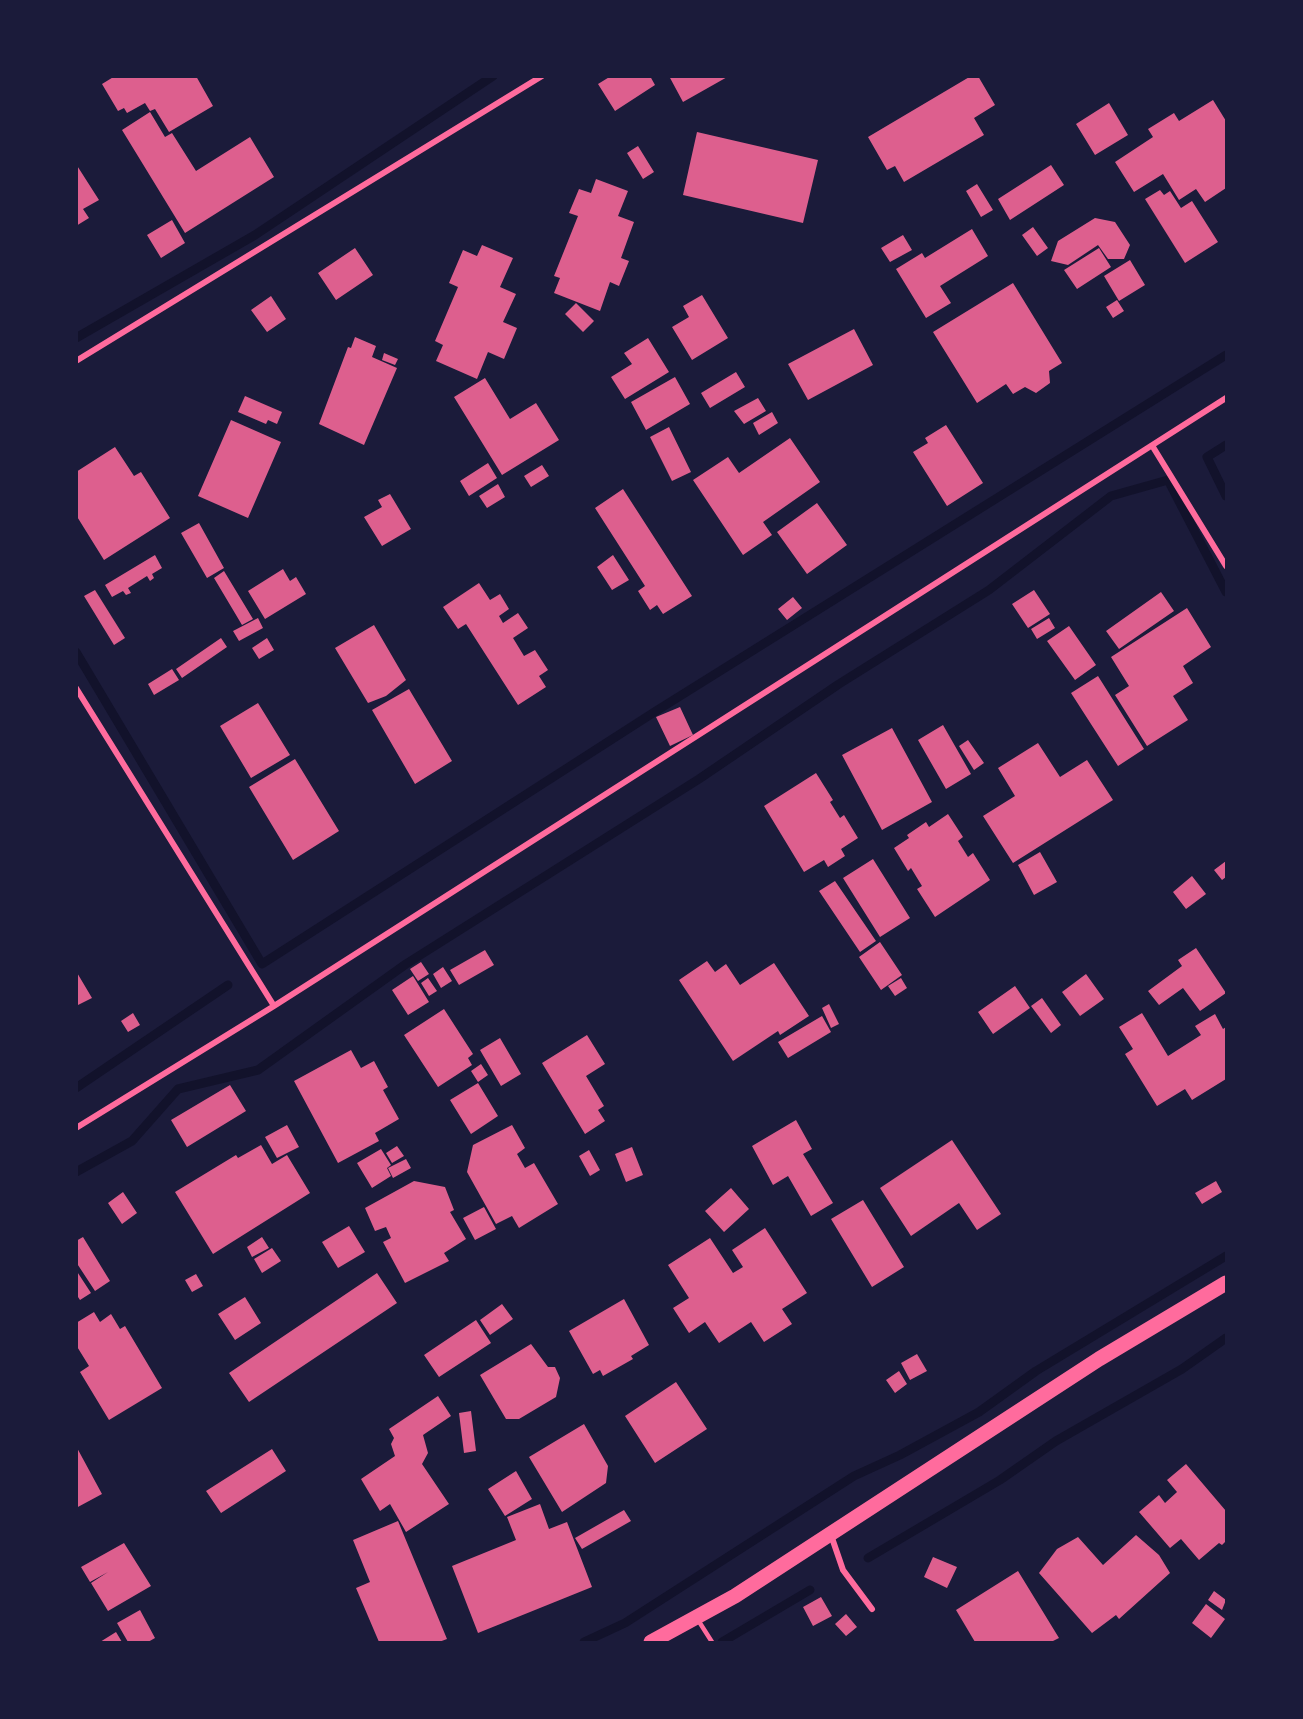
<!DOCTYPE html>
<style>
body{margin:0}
#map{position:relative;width:1303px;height:1719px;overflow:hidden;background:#1b1b3a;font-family:"Source Sans 3",sans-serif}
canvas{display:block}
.frame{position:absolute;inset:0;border:78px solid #1b1b3a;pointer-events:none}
</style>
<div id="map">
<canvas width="1303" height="1719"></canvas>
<div class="frame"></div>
</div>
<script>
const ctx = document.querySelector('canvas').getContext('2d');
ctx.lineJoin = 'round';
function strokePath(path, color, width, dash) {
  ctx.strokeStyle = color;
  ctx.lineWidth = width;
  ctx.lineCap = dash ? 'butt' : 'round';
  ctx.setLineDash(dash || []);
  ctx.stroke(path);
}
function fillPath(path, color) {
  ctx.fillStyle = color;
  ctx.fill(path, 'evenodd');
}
strokePath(new Path2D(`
 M76 338 255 235 493 76
 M1226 445 1207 457 1226 496
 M76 652 262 964 656 711 1226 355
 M76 1088 228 985
 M76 1172 132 1141 178 1089 258 1070 406 964 699 779 839 684 989 590 1111 496 1168 480 1226 592
 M868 1558 1000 1480 1056 1441 1182 1369 1226 1338
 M584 1642 625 1623 854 1476 900 1455 979 1412 1036 1371 1226 1256
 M722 1642 810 1590`), '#12122b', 9);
fillPath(new Path2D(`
 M115 76H196L213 106 169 132 155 109 150 111 145 103 127 113 124 108 118 111 102 84Z
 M611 76H650L655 85 615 111 598 84Z
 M669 76H729L683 102Z
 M971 76H978L995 105 974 118 984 135 904 182 895 166 887 170 868 137Z
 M1213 100 1226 121V188L1205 202 1196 189 1179 200 1163 174 1134 192 1115 162 1153 137 1148 129 1174 113 1179 121Z
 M1109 103 1128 135 1095 155 1076 124Z
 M150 112 165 137 172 133 196 171 250 137 274 177 185 233 122 130Z
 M697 132 818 160 803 223 683 195Z
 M638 146 654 172 643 179 627 153Z
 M76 164 99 200 83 209 89 218 76 226Z
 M1051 165 1064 185 1010 220 998 199Z
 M596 179 628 191 618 216 634 222 621 258 629 261 619 286 610 282 600 311 554 293 560 278 554 276 578 216 569 213 579 189 591 193Z
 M977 184 993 210 981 217 966 191Z
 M1160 190 1164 195 1170 191 1181 208 1192 201 1218 242 1185 263 1145 199Z
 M1095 218 1115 222 1130 245 1124 259H1108L1098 245 1068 265 1051 261 1058 241Z
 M172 220 185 243 161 258 147 235Z
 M1033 227 1048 248 1037 256 1022 235Z
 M972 229 988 256 940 286 951 303 926 318 896 269 922 253 925 258Z
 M903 235 912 250 890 262 881 248Z
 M482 245 513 258 500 287 516 294 503 322 517 328 504 359 488 352 477 379 436 361 443 345 435 341 458 287 449 283 463 250 477 256Z
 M355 248 373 275 336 300 318 273Z
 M1099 248 1111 267 1077 289 1064 270Z
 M1130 260 1145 285 1119 301 1104 276Z
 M1013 283 1062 363 1049 371 1050 383 1036 393 1025 387 1013 394 1006 384 977 403 933 332Z
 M702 295 728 338 692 360 672 327 689 317 683 306Z
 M271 296 286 319 267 332 251 310Z
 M1117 300 1124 311 1113 318 1106 307Z
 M576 303 594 321 583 332 565 314Z
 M854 329 873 365 808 400 788 364Z
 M355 337 376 346 372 357 397 368 364 445 319 424 348 347 351 348Z
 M648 338 669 372 625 399 611 377 632 364 624 353Z
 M384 353 398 359 395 365 382 360Z
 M736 372 745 387 710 408 701 393Z
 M675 377 690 404 646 430 631 402Z
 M485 378 510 419 536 403 559 440 502 475 454 397Z
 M245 396 282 412 277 424 268 420 266 424 238 412Z
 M758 398 766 411 744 424 734 411Z
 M772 412 778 423 759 435 753 423Z
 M231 420 281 442 248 518 198 496Z
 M946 425 983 483 947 506 913 452 928 443 925 438Z
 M669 427 691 472 672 481 650 437Z
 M790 438 820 482 763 522 772 535 743 555 693 480 728 457 739 473Z
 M115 447 134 476 141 472 170 518 104 560 76 515V472Z
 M488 463 497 478 469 496 460 481Z
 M542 465 549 476 531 487 524 476Z
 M498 484 505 497 487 508 479 496Z
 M623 489 692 596 663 614 657 605 650 610 638 591 645 586 595 508Z
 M390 494 411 529 382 546 364 517 382 507 378 500Z
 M817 503 847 545 807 574 777 532Z
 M199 523 224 568 207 578 181 533Z
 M155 555 162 568 152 574 154 578 150 581 147 576 128 588 131 593 126 595 123 591 112 597 105 585Z
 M613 555 629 580 612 590 597 567Z
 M283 569 290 581 296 577 306 594 265 619 248 591Z
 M224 571 253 619 242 625 214 578Z
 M479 583 490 600 500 594 509 609 499 616 503 623 518 613 528 628 513 638 524 656 535 650 548 670 539 676 546 687 518 705 466 624 458 629 443 607Z
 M95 590 125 638 114 645 84 596Z
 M1034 590 1050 614 1028 628 1012 604Z
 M1161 592 1174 611 1119 649 1106 631Z
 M793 597 802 608 787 620 778 609Z
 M1187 608 1211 647 1183 666 1193 683 1173 696 1188 720 1147 746 1115 695 1129 686 1111 657Z
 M258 618 263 628 239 641 233 631Z
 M1049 618 1055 628 1037 639 1031 629Z
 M374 625 406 680 386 696 368 703 335 648Z
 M1069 626 1096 665 1075 680 1047 641Z
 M221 638 227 647 182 678 176 669Z
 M267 638 274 650 259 659 252 648Z
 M172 669 179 680 154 695 148 684Z
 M1098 676 1144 749 1118 766 1071 693Z
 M409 689 452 761 415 784 372 710Z
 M258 703 290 755 251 778 220 726Z
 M680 707 693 735 670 746 656 717Z
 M943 725 971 774 946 789 918 740Z
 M892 728 932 802 882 830 842 755Z
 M968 740 984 763 974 770 959 746Z
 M1038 743 1060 777 1087 760 1113 800 1013 863 983 816 1015 796 998 768Z
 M295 759 339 831 293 860 249 787Z
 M816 773 833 800 830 802 840 818 844 815 858 838 841 849 845 856 828 867 824 860 804 872 764 806Z
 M948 814 963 837 958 841 968 857 973 853 990 880 935 917 917 889 922 886 911 868 908 871 894 848 909 838 907 835 926 822 929 827Z
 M1040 852 1057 882 1034 895 1018 865Z
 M873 859 910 918 880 937 843 878Z
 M1226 861V877L1222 880 1214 870Z
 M1192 876 1206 894 1186 909 1173 892Z
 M835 881 876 941 860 952 819 891Z
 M880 942 902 975 881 990 859 957Z
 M1196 948 1226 993 1200 1011 1183 988 1159 1005 1148 991 1182 966 1178 960Z
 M485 950 494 965 459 985 450 970Z
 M707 961 715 972 726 964 740 985 774 963 809 1016 780 1035 778 1031 733 1061 679 980Z
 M421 962 429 974 418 981 410 969Z
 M443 967 452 981 441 988 433 974Z
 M76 971 92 998 76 1006Z
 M1086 974 1104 999 1080 1016 1062 992Z
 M413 976 429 1002 408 1015 392 990Z
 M428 978 437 991 429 996 421 983Z
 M901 978 907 988 895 996 888 986Z
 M1015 986 1030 1008 993 1034 978 1012Z
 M1042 998 1061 1025 1051 1033 1031 1006Z
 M829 1004 839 1024 831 1028 822 1008Z
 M444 1009 473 1054 468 1058 472 1065 438 1087 404 1035Z
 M133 1013 140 1025 128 1032 121 1021Z
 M1142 1013 1168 1056 1201 1035 1195 1026 1215 1014 1223 1029 1226 1027V1079L1192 1100 1185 1089 1157 1106 1125 1054 1133 1049 1119 1027Z
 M822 1016 831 1032 788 1058 778 1042Z
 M587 1035 605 1064 586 1076 604 1106 598 1110 605 1121 585 1134 542 1063Z
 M500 1038 521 1074 501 1086 480 1050Z
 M351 1050 361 1068 374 1061 388 1087 383 1090 399 1119 375 1133 379 1141 338 1163 294 1081Z
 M481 1064 488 1075 478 1082 471 1071Z
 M478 1083 498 1116 471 1134 450 1100Z
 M230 1085 246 1111 187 1147 171 1120Z
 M796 1120 812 1149 803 1154 833 1203 811 1216 788 1176 773 1185 752 1146Z
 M287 1125 299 1147 277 1158 265 1137Z
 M512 1125 525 1148 517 1154 525 1168 534 1163 558 1204 519 1228 512 1216 496 1224 467 1172 473 1145Z
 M952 1140 1001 1214 977 1230 959 1203 911 1236 880 1188Z
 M261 1145 272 1164 287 1155 310 1193 213 1254 175 1192 236 1155 238 1158Z
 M397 1146 404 1156 392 1163 386 1153Z
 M632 1147 643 1175 626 1182 615 1154Z
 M381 1149 391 1165 387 1168 391 1176 372 1188 357 1163Z
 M589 1150 600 1170 590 1176 579 1156Z
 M406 1159 411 1168 393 1178 388 1168Z
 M414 1181 445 1187 454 1210 450 1212 466 1239 444 1253 449 1261 405 1283 383 1242 391 1238 386 1227 375 1231 365 1208Z
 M1216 1181 1222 1192 1202 1204 1195 1193Z
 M731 1188 749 1209 724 1232 705 1211Z
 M123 1192 137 1213 122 1224 108 1203Z
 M863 1200 904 1267 872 1287 831 1219Z
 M484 1207 496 1229 475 1240 463 1218Z
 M349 1226 365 1252 338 1268 322 1242Z
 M765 1228 807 1293 782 1309 792 1324 764 1342 751 1322 719 1343 705 1322 689 1333 673 1308 689 1298 668 1265 710 1238 733 1273 743 1267 732 1250Z
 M83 1237 110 1281 95 1291 76 1262V1241Z
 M262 1237 269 1248 252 1257 247 1247Z
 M272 1248 281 1261 262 1273 254 1259Z
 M76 1270 91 1293 80 1300 76 1294Z
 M377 1273 397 1303 249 1402 229 1373Z
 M196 1274 203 1286 192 1292 185 1280Z
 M245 1297 261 1323 235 1340 218 1314Z
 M624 1299 649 1345 631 1356 633 1359 603 1376 600 1370 593 1374 569 1331Z
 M502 1304 513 1319 490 1335 480 1320Z
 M94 1312 100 1322 111 1314 120 1329 125 1326 162 1388 109 1420 80 1372 89 1366 76 1345V1323Z
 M476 1320 491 1343 439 1377 424 1355Z
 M531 1344 548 1367H555L560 1378 556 1397 519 1419H506L480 1375Z
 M917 1354 927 1371 910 1380 901 1363Z
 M899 1371 907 1384 895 1393 886 1380Z
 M676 1382 707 1429 655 1463 625 1416Z
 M438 1396 451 1416 423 1435 428 1453 422 1464 449 1504 406 1532 390 1504 380 1511 361 1479 395 1456 391 1444 394 1438 389 1429Z
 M471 1411 476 1451 464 1453 459 1413Z
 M584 1424 608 1466 606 1483 562 1512 529 1457Z
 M76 1446 102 1494 76 1508Z
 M272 1449 286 1471 221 1513 206 1491Z
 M1186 1464 1226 1511V1541L1222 1545 1219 1543 1199 1560 1181 1539 1170 1548 1139 1512 1159 1495 1165 1503 1177 1492 1167 1480Z
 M516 1471 532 1499 505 1516 488 1489Z
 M540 1504 549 1529 567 1522 592 1587 478 1633 452 1566 516 1540 507 1517Z
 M624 1510 631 1521 582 1549 575 1538Z
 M398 1521 447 1639 439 1642H379L356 1588 370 1582 353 1540Z
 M1136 1535 1159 1555 1170 1573 1119 1619 1116 1615 1092 1633 1039 1573 1057 1549 1078 1537 1103 1565Z
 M124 1543 151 1586 108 1611 91 1583 108 1572 90 1582 81 1567Z
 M933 1557 957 1567 947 1588 924 1577Z
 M1018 1571 1059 1638 1051 1642H975L956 1610Z
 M1214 1591 1226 1600 1222 1610 1208 1600Z
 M821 1597 832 1616 813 1626 803 1607Z
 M1206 1604 1225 1619 1211 1638 1192 1623Z
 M140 1610 155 1638 148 1642H128L117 1623Z
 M846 1614 857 1627 846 1636 835 1624Z
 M116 1632 122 1642H100Z`), '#dd5f8e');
strokePath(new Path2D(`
 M698 1620 712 1642`), '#ff6b9d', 4.5);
strokePath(new Path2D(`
 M76 361 542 76
 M1153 447 1226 566
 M76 688 274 1006
 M76 1128 274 1006 1226 398
 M831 1535 843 1570 872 1609`), '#ff6b9d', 6);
strokePath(new Path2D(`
 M651 1642 735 1596 1099 1359 1226 1283`), '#ff6b9d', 15);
</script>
